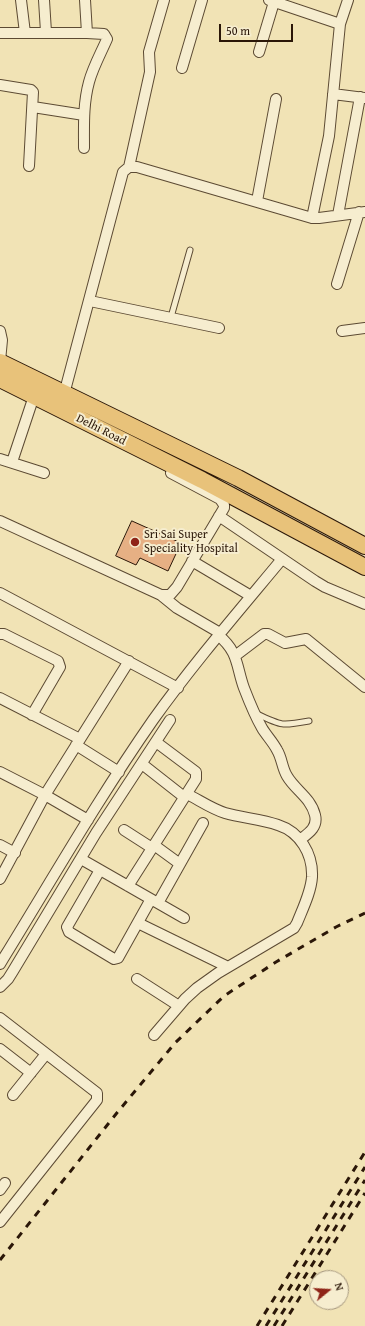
<!DOCTYPE html>
<style>
body{margin:0}
#map{position:relative;width:365px;height:1326px;overflow:hidden;background:#f1e3b5;font-family:"Gentium Book Plus",serif}
canvas{display:block}
.north{position:absolute;left:309px;top:1270px;width:40px;height:40px;box-sizing:border-box;background:#f6edcf;border:1px solid #a5977f;border-radius:50%;rotate:72deg;font-size:11px;font-weight:700;line-height:16px;text-align:center;color:#2b1708}
.north::after{content:'';display:block;margin:auto;width:14px;height:18px;background:#8f2418;clip-path:polygon(50% 0,100% 100%,50% 72%,0 100%)}
.scale{position:absolute;left:219px;top:24px;width:74px;height:18px;box-sizing:border-box;border:2px solid #2b1708;border-top:0;padding-left:5px;font-size:12px;line-height:14px;white-space:nowrap;color:#2b1708;-webkit-text-stroke:3px #f6edcf;paint-order:stroke}
</style>
<div id="map">
<canvas width="365" height="1326"></canvas>
<div class="north">N</div>
<div class="scale">50 m</div>
</div>
<script>
const ctx = document.querySelector('canvas').getContext('2d');
ctx.lineJoin = 'round';
function fillPath(path, color) {
  ctx.fillStyle = color;
  ctx.fill(path, 'evenodd');
}
function strokePath(path, color, width, dash) {
  ctx.strokeStyle = color;
  ctx.lineWidth = width;
  ctx.lineCap = dash ? 'butt' : 'round';
  ctx.setLineDash(dash || []);
  ctx.stroke(path);
}
function drawText(font, color, halo, rows, align = 'center') {
  ctx.font = font + ' "Gentium Book Plus",serif';
  ctx.lineWidth = 4;
  ctx.setLineDash([]);
  ctx.textBaseline = 'middle';
  ctx.strokeStyle = halo;
  ctx.fillStyle = color;
  for (const [text, x, y, turn = 0] of rows) {
    ctx.save();
    ctx.translate(x, y);
    ctx.rotate((+turn || 0) * Math.PI / 180);
    ctx.textAlign = isNaN(turn) ? turn : align;
    if (halo) ctx.strokeText(text, 0, 0);
    ctx.fillText(text, 0, 0);
    ctx.restore();
  }
}
const building = new Path2D(`
 M132 521 181 543 168 571 140 558 136 565 116 556Z`);
fillPath(building, '#e6b084');
strokePath(building, '#2b1708', 1);
const lane = new Path2D(`
 M171 317 190 250
 M257 714C282 726 282 726 309 721`);
const street = new Path2D(`
 M21 0 25 33
 M44 0 46 32
 M85 0 87 33
 M269 0 340 24
 M0 33H87L104 34 107 39C101 53 93 67 89 82 83 104 84 126 84 148
 M259 52 274 2
 M182 68 202 0
 M0 85 31 90 33 92 29 166
 M333 94 365 98
 M33 107 84 115
 M129 167 150 72 149 52 164 0
 M257 201 276 99
 M338 215 360 97
 M312 218 329 136 340 24 348 0
 M337 284 359 212
 M90 301 219 328
 M0 331 2 340 0 361
 M342 331 365 328
 M63 398 123 172 129 167H137L312 218H319L365 212
 M0 459 44 473
 M12 462 36 390
 M219 516 315 581 325 587 365 604
 M0 521 161 595H170L177 587 224 508V505L220 499 171 473
 M192 561 251 596
 M0 593 178 688
 M161 595 177 608 220 633
 M0 634H4L58 661 60 667 32 715
 M218 635C239 652 236 666 244 688 249 701 255 716 262 728 266 735 273 742 277 750 282 758 282 768 287 776 295 790 311 798 315 815 318 827 309 833 301 839
 M235 656 264 634H268L285 643 306 639 365 687
 M0 698 80 739
 M76 745 119 772
 M142 764 184 797
 M0 772 45 795 88 820
 M124 830 152 848
 M0 845 15 853
 M154 845 180 864
 M81 859 184 918
 M100 870 67 927 69 932 114 959 118 958 151 899
 M0 879 45 795 129 661
 M128 886 196 779V772L156 742
 M158 903 203 823
 M138 923 228 967
 M0 964C50 883 98 799 153 720 193 664 238 612 282 559
 M137 979 179 1006
 M0 987 8 979 13 971 96 833 170 720
 M0 1018 97 1093V1100L0 1222
 M154 1035 185 999 197 988 218 973 294 928 297 923C303 908 311 892 312 877 313 854 300 832 278 825 261 819 242 818 225 813 212 809 199 800 187 794
 M0 1049 31 1073
 M13 1095 46 1054
 M0 1190 5 1183`);
const primary = new Path2D(`
 M0 362 238 478 365 546
 M0 379 202 480 365 567`);
strokePath(lane, '#5c4a33', 7);
strokePath(street, '#5c4a33', 12);
strokePath(primary, '#2b1708', 18);
strokePath(lane, '#f6edcf', 5);
strokePath(street, '#f6edcf', 10);
strokePath(primary, '#e8c27a', 16);
strokePath(new Path2D(`
 M0 1260 116 1114 175 1043 224 996 276 962 336 927 365 913
 M257 1326 365 1152
 M266 1326 365 1167
 M274 1326 365 1180
 M282 1326 365 1193`), '#2b1708', 3, [7, 7]);
for (const [x, y, r, color] of [
 [135,542,5,"#8f2418"]
]) {
  const dot = new Path2D();
  dot.arc(x, y, r, 0, 2 * Math.PI);
  ctx.fillStyle = color;
  ctx.fill(dot);
  strokePath(dot, '#f6edcf', 1.5);
}
drawText('12px', '#2b1708', '#f6edcf', [
 ["Delhi Road",101,430,27]
]);
drawText('12px', '#2b1708', '#f6edcf', [
 ["Sri Sai Super",144,535],
 ["Speciality Hospital",144,549]
], 'left');
</script>
